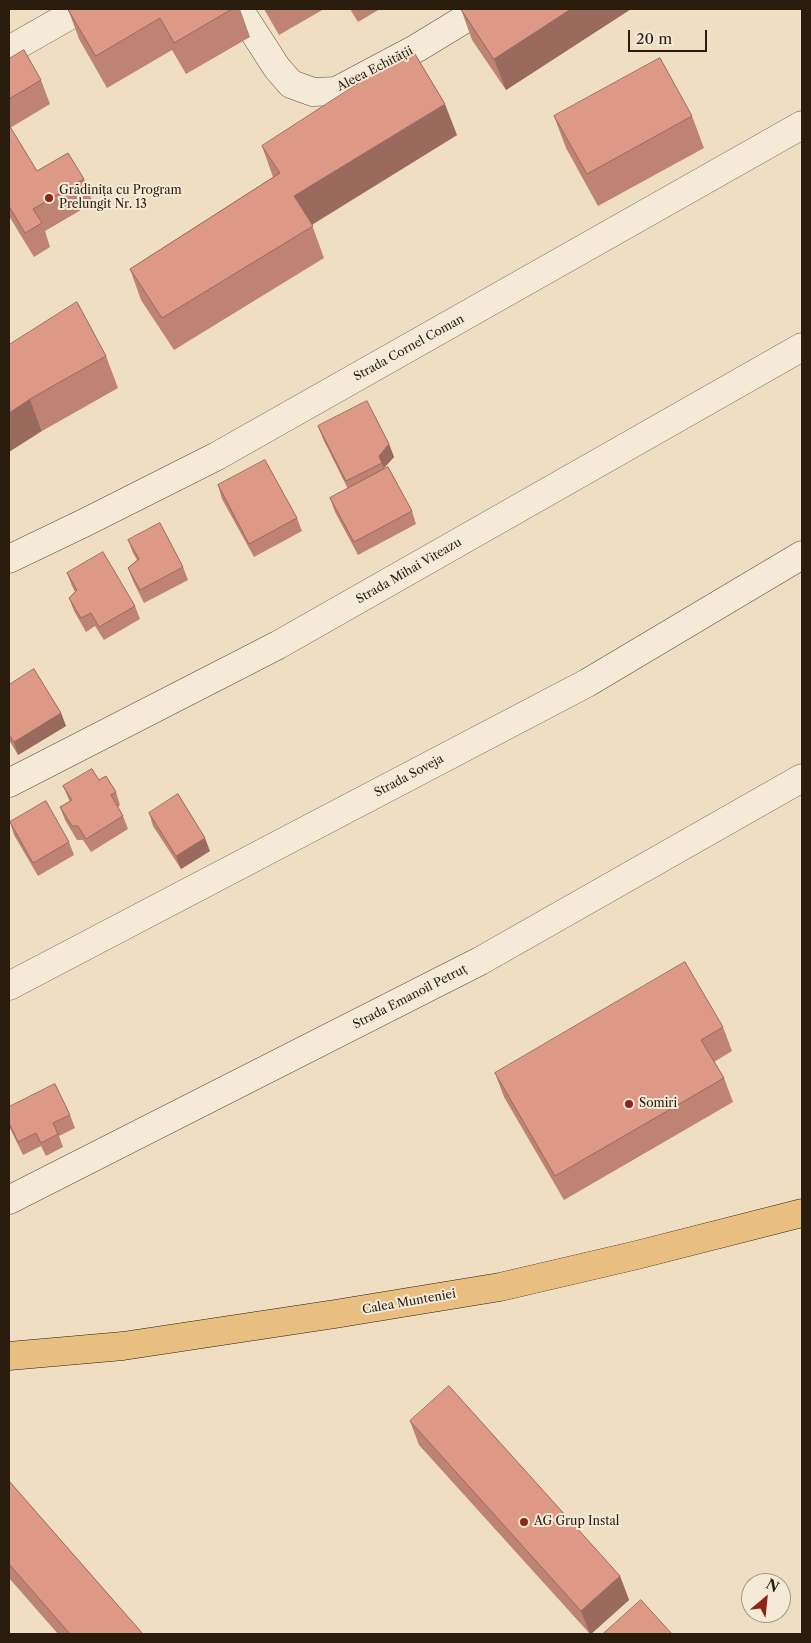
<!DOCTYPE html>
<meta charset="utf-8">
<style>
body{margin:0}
#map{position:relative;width:811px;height:1643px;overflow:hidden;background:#efdec1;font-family:"Libre Caslon Text",serif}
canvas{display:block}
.frame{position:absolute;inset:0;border:10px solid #2a1c0d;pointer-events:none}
.north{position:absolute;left:741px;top:1573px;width:50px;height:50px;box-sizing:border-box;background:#f5ead7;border:1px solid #a49886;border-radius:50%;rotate:28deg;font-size:14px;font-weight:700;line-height:20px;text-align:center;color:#2a1c0d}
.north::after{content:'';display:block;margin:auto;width:18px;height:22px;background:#8f2418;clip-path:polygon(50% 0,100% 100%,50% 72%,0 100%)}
.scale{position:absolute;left:628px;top:30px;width:79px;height:22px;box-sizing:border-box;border:2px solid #2a1c0d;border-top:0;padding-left:6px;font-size:15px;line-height:18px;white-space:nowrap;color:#2a1c0d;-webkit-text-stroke:4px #f5ead7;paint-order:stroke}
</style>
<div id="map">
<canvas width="811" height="1643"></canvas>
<div class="frame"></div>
<div class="north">N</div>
<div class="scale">20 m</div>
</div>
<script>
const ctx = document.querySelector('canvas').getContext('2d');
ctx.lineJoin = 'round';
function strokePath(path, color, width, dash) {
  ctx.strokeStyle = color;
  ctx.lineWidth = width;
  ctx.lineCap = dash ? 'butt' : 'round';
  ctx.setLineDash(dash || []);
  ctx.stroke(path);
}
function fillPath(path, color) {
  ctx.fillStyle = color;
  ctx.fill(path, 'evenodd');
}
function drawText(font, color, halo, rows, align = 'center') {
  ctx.font = font + ' "Libre Caslon Text",serif';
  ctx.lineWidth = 4;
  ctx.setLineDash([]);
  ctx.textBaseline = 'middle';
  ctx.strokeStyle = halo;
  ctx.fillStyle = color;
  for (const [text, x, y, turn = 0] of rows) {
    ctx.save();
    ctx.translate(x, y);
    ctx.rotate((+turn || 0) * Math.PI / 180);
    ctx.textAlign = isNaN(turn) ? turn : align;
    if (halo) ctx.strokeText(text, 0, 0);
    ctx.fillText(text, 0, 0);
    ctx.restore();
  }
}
const minor = new Path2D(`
 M239 9 277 68 291 84 313 92 336 91 417 48 481 9
 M9 50 81 9
 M9 559 86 522 217 456 802 125
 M9 783 278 645 802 347
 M9 986 587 683 802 555
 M9 1200 480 961 802 778`);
const major = new Path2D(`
 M9 1356 123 1346 335 1314 500 1287 637 1255 802 1213`);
strokePath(minor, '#5b4c3a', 29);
strokePath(major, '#2a1c0d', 29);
strokePath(minor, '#f5ead7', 28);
strokePath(major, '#e8bf80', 28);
fillPath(new Path2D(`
 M68 9H240L250 37 186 74 172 50 107 88 79 39Z
 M264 9H324L279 35Z
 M350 9H380L358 22Z
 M461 9H631L506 90 472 40Z
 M9 59 41 80 50 104 10 128 37 171 84 179 93 203 45 231 50 247 34 257 9 216Z
 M554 116H692L704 148 598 206 566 148Z
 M457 135 312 225 324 258 174 350 141 300 130 269 273 177 262 146Z
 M9 345 106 356 118 388 42 431Z
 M318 426 389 444 394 457 384 468 412 511 416 524 358 555 335 512 330 498 348 489 323 439Z
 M218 485 297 518 302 531 254 557 222 499Z
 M128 540 183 567 188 580 144 603 133 581 128 568 137 560 133 553Z
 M67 573 135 606 140 619 104 640 95 626 86 632 74 611 69 598 75 592 72 586Z
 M9 685 61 713 66 726 18 755 9 740Z
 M99 780 116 792 120 805 118 807 123 816 128 829 91 852 83 840H77L65 820 60 807 70 802 63 786Z
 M149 813 210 851 181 869 153 826Z
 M10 822 69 842 74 855 38 876 14 835Z
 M723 1027 732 1051 714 1062 724 1078 733 1102 564 1200 504 1097 495 1073Z
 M9 1107 70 1115 75 1128 59 1136 63 1147 46 1156 41 1146 23 1155 9 1126Z
 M410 1421 620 1576 629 1600 591 1634H590L419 1445Z
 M9 1481 143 1634H58L9 1578Z`), '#be8373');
fillPath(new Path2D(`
 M571 9H631L506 90 494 59Z
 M445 104 457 135 306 228 294 196Z
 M30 399 42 431 9 452V413Z
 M389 444 394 457 384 468 379 456Z
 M61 713 66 726 18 755 14 742Z
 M205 838 210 851 181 869 176 856Z
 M620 1576 629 1600 591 1634H590L581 1611Z`), '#9b6a5e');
const building = new Path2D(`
 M68 9H232L174 43 160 18 96 56Z
 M461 9H571L494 59Z
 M412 49 445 104 294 196 313 226 162 318 130 269 280 173 262 146Z
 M24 50 41 80 9 99V59Z
 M660 58 692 116 587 174 554 116Z
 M9 125 37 171 68 153 84 179 33 209 42 223 25 233 9 206Z
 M77 302 106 356 30 399 9 413V345Z
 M367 401 389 444 379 456 382 463 346 481 318 426Z
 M265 460 297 518 249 544 218 485Z
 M388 467 412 511 354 542 330 498Z
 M160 523 183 567 140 590 128 568 139 559 128 540Z
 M103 552 135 606 99 627 91 613 81 618 69 598 77 590 67 573Z
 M34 669 61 713 14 742 9 735V685Z
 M92 769 99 780 106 776 116 792 111 795 123 816 86 839 78 826H72L60 807 72 800 63 786Z
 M178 794 205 838 176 856 149 813Z
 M46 801 69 842 33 863 10 822Z
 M685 962 723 1027 701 1040 724 1078 555 1176 495 1073Z
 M55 1084 70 1115 53 1123 58 1134 41 1143 36 1133 18 1142 9 1123V1107Z
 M449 1386 620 1576 581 1611 410 1421Z
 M9 1481 143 1634H70L9 1564Z
 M641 1600 672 1634H603Z`);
fillPath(building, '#dd9886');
strokePath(building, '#9b6a5e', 1);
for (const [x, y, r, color] of [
 [49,198,5,"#8f2418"],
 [629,1104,5,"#8f2418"],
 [524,1522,5,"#8f2418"]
]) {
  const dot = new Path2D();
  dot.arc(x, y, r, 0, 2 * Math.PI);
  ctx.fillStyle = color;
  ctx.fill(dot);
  strokePath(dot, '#f5ead7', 2);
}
drawText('12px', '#2a1c0d', '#f5ead7', [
 ["Aleea Echității",375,69,-27],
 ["Strada Cornel Coman",409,348,-29],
 ["Strada Mihai Viteazu",409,571,-30],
 ["Strada Soveja",409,776,-28],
 ["Strada Emanoil Petruț",410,997,-27],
 ["Calea Munteniei",409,1302,-10]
]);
drawText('12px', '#2a1c0d', '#f5ead7', [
 ["Grădinița cu Program",59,191],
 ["Prelungit Nr. 13",59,205],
 ["Somiri",639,1104],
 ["AG Grup Instal",534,1522]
], 'left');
</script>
